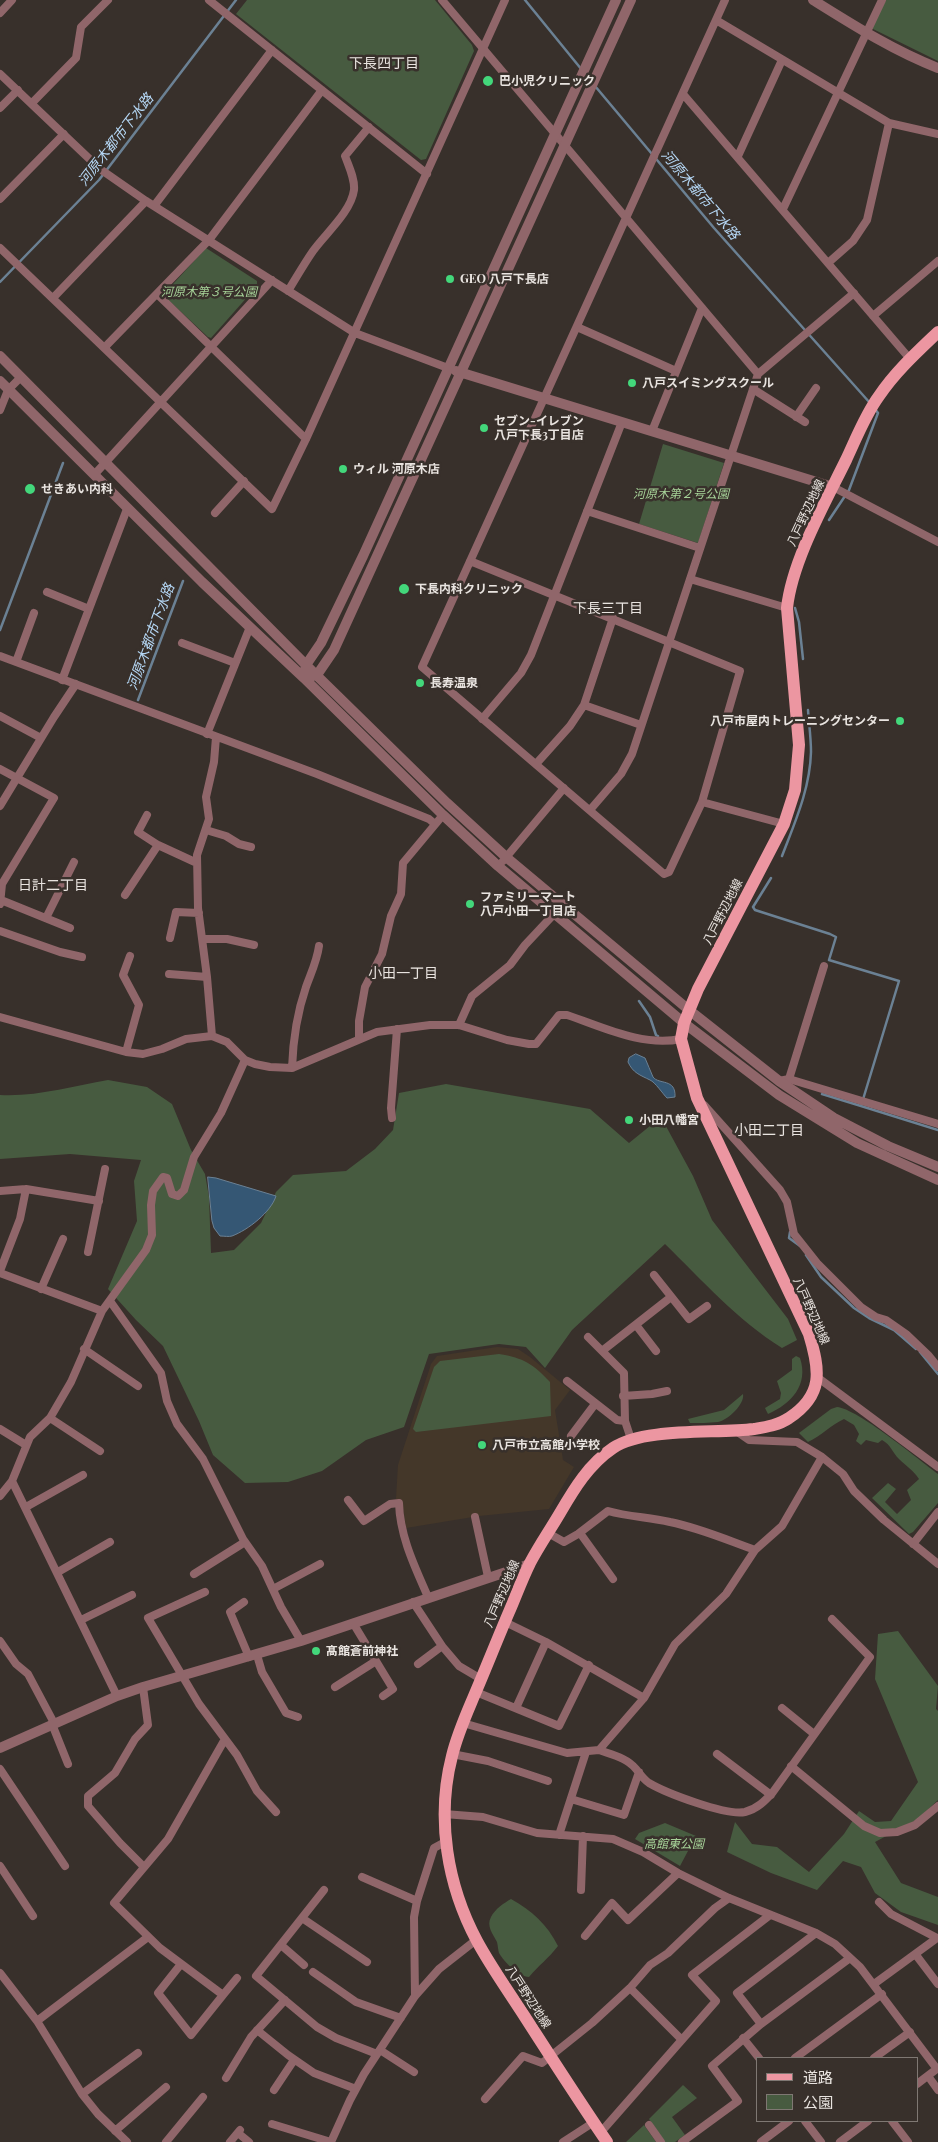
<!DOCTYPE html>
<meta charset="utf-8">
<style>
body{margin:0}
#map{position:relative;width:938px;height:2142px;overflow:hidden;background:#38302b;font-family:"Playfair Display","Noto Sans JP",serif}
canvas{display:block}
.legend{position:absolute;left:756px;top:2057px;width:162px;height:65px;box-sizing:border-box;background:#38302b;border:1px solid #7f7873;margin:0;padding:6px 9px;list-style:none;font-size:15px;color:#e9e4e0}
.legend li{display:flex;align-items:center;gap:10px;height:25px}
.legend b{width:25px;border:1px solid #7f7873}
</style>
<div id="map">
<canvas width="938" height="2142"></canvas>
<ul class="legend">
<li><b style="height:6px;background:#ec96a1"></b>道路</li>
<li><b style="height:14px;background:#475b40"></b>公園</li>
</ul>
</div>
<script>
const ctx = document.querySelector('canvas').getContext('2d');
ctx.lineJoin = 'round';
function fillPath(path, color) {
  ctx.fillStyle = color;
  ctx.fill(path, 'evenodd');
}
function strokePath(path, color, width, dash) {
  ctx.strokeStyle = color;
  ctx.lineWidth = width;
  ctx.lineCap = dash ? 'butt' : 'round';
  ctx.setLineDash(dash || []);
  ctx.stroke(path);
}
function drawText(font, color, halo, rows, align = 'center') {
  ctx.font = font + ' "Playfair Display","Noto Sans JP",serif';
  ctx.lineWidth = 5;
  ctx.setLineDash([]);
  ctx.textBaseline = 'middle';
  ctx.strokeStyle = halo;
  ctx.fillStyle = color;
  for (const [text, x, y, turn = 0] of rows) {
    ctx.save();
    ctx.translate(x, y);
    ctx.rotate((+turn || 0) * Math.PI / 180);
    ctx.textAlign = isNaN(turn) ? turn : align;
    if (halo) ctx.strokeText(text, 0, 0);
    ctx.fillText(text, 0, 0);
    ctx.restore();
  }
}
fillPath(new Path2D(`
 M497 1347 518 1349 530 1357 570 1390 555 1410 563 1460 574 1467 549 1509 479 1516 406 1528 402 1501 396 1499 398 1465 431 1364 437 1356Z`), '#443729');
fillPath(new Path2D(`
 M247 0H435L472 45 474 51 426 159 421 160 236 14Z
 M886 0H938V61L871 28Z
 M206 248 257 281V286L211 338 208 337 163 295Z
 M663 444 724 463 698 543 639 524Z
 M108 1080 147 1087 172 1104 191 1150 205 1174 209 1197 211 1253 234 1250 261 1223 276 1192 293 1175 346 1171 375 1149 393 1130 399 1093 446 1084 590 1109 629 1143 661 1117 693 1176 712 1220 788 1319 797 1340 782 1348C737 1320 702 1280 665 1244L572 1330 545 1368 526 1347 499 1344 429 1354 404 1427 366 1440 322 1471 288 1482 245 1483 213 1455 199 1421 163 1346 136 1320 108 1289 137 1221 134 1181 141 1160 70 1154 0 1159V1095C36 1097 73 1086 108 1080Z
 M499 1354C524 1358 533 1364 550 1382L551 1416 416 1432 413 1429 434 1367 440 1361Z
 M796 1356 800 1358C809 1385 791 1404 768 1414L765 1408 780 1399 781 1393 777 1381 792 1370V1359Z
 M743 1394C745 1404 728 1420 718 1422 709 1423 699 1423 690 1423L688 1419 724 1410Z
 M837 1407C858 1409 918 1459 938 1474V1503L913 1532 909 1534 872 1498 888 1483 896 1489 885 1502 897 1514 911 1500 907 1490 919 1479C913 1470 906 1466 899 1459 892 1452 891 1445 882 1440L878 1443 866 1440 861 1445 856 1441 859 1434 854 1425 844 1419C831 1425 821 1436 808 1442L799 1433 831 1409Z
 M898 1631 938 1686 936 1709 938 1711V1800L918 1819 875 1842 901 1883 938 1897V1925L901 1912 875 1893 861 1867 843 1861 817 1890 771 1873 727 1852 735 1822 752 1844 777 1847 809 1872 844 1834 859 1811 875 1822 891 1821 918 1782 875 1679 878 1634Z
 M665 1823 696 1836 680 1866 635 1839 639 1833Z
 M511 1899C532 1911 547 1924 558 1946 548 1959 539 1965 529 1977 519 1977 504 1962 499 1953 498 1950 498 1946 497 1942 493 1934 486 1926 491 1917 495 1909 504 1903 511 1899Z
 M683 2085 697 2098 672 2117 685 2135 675 2142H665L649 2119Z
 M644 2125 656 2142H626Z`), '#475b40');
const water = new Path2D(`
 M636 1054 645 1058C648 1064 650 1071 653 1077 659 1085 676 1078 675 1097L667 1098C663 1094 655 1082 650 1080 640 1075 633 1073 628 1062L629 1058Z
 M208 1177 216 1178 276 1196C271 1212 248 1230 232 1236 229 1237 224 1236 220 1236L214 1228 212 1221Z`);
fillPath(water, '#355774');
strokePath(water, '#6b8194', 1);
strokePath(new Path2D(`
 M525 0 582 70
 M595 86 714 228 870 403
 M0 282 99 180 236 0
 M829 520 849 490 878 413 875 409
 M795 608 799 622 803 659
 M0 630 63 463
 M138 700 183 581
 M782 856C795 822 810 789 811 752 811 738 809 724 808 710
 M771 878 753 907 755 910 830 934 836 937 829 960 899 981 861 1106 822 1094
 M639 1001 650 1017 656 1035 658 1036
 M861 1106 938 1130
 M790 1232 789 1238 800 1246
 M806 1255 821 1277 854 1308 869 1318 894 1330 916 1349
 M920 1352 938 1374`), '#6b8194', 2.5);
strokePath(new Path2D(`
 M209 0 427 174
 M442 0 758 374
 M0 13 12 0
 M716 20 889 123 938 134
 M0 74 100 169 146 201 355 333 448 368
 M683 94 910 359
 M32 103 76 58 81 27 108 0
 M0 108 18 90
 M738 156 782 60
 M0 199 64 134
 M154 206 272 50
 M783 209 882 0
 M0 248 272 509 306 439 505 0
 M828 263 853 241 867 220 889 123
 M288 291C296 278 304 264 313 251 325 234 351 212 354 190 355 179 349 167 345 156L369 127
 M157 294 306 439
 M53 298 146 201
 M873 316 938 261
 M577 327 676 371
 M104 348 209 240 322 90
 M753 389 805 422
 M0 410 8 390 21 377
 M796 417 816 388
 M652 431 702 308
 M94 475 272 280
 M833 487 938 542
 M587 511 700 548
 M215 513 244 481
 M470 561 740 671 702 802 669 872 664 874 422 667 725 0
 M690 579 787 608
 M47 592 89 609
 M182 643 235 663
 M0 656 317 774 429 819 435 824
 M16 662 34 613
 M62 680 127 509
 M584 705 641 725
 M0 716 41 738
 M482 719 521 673 531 655 622 422
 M207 734 250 627
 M536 764 570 726 584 705 613 618
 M0 769 54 798 2 884 0 904
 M702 802 784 824
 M0 806 54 717 76 684
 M590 810 621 774 632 754 758 374 854 293
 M147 815 138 832 158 845 197 863
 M206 830 226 836 239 844 251 847
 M503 861 564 788
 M125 895 158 845
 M1 900 70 928
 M46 918 74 862
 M0 931 60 952 82 957
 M170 938 176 912 199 913
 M202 939H227L254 945
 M169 974 207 977
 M0 1017 126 1052 143 1054 162 1049 186 1039 212 1036 227 1042 245 1060 255 1064 270 1067 292 1068 377 1032 430 1025H459L507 1040 529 1044H536L559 1015H567C603 1027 642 1047 681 1039
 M459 1025 472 996 510 965 525 945 555 913
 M212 1036 207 977 198 908 197 855 209 819 206 797 214 762 216 737
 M359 1038V1021L365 987 382 954 391 916 401 894 403 863 443 815
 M126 1052 139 1005 123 975 130 956
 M292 1068C293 1040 297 1013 306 987 311 973 317 961 319 946
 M789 1079 824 966
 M779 1081 789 1079 938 1124
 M704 1105 780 1190 787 1202 794 1234 817 1263 861 1307 876 1317 886 1320 906 1334 929 1356 938 1367
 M392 1118 391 1108 397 1029
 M0 1191 26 1189
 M88 1252 105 1169
 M0 1271 20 1219 26 1189 99 1201
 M0 1273 102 1311
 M654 1275 689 1319 707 1306
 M41 1289 63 1239
 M110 1301 161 1373 167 1401 177 1424 203 1459 243 1539 262 1566 281 1607 301 1641
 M636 1325 656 1351
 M588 1337 624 1373 625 1421 631 1439
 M84 1349 138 1386
 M602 1351 671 1297
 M817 1377 938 1467
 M567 1381 617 1420 625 1421
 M623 1396 652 1394 667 1391
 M50 1418 100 1451
 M0 1429 26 1445
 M736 1431 749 1440 797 1442 822 1457 843 1474 854 1491 884 1520 938 1564
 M571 1436 595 1404
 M12 1481 117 1696
 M0 1496 12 1481 30 1437 50 1418 71 1382 102 1311 146 1250 152 1235 151 1205 153 1191 163 1177 167 1178 172 1194 178 1196 184 1190 194 1157 221 1113 245 1060
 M348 1500 364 1521 390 1504 399 1503C400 1537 415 1567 428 1597
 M26 1507 83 1475
 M475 1517 488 1577
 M548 1533 564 1542 578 1534 608 1511C629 1517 649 1517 670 1522 700 1528 727 1540 755 1550
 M580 1533 613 1579
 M913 1544 938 1512
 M58 1572 110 1542
 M194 1574 245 1542
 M273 1589 320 1564
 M205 1592 148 1618 199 1704 237 1755 257 1791 276 1812
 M244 1602 230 1612 249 1657
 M413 1602 442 1646 459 1666 481 1679
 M81 1620 132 1595
 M505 1622 546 1642 644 1698
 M353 1623 393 1689 383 1696
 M0 1641 16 1664 28 1674 54 1723
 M257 1655 262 1672 286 1713 298 1717
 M418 1664 442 1646
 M143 1687 148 1725 135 1739 115 1773 88 1796V1806L120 1843 144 1867
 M335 1687 376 1661
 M476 1692 559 1726 589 1665
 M516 1708 546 1642
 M782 1708 814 1734
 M463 1723 567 1753 599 1750 644 1698 675 1644 726 1594 755 1550 782 1526 822 1457
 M52 1724 68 1764
 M599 1750C613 1755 627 1758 636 1769 641 1775 643 1779 649 1783 666 1793 726 1816 745 1812 757 1809 765 1801 773 1792L870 1657 832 1619
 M452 1754 488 1761 548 1781
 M717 1754 771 1795
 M791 1766 864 1826 880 1833 897 1832 915 1825 938 1806
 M0 1769 65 1866
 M571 1799 624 1815 639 1772
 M444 1814 483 1817 537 1833 613 1839 643 1852 678 1873 729 1898 816 1933 835 1944 860 1967 937 2069
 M559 1835 586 1752
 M0 1866 33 1916
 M362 1877 417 1901
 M324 1890 256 1976 317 2027 336 2038 377 2054
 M581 1890 583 1836
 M302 1918 367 1962
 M585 1936 612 1903 628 1920 678 1873
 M281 1945 304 1965
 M916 1955 938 1984
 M181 1964 158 1993 191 2035 223 1995 160 1948 114 1903 168 1839 225 1739
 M313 1972 356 2002 401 2018
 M0 1973 37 2021 82 2094 98 2114 127 2142
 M874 1984 937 1938 891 1914 879 1902
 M630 1988 682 2040
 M223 1995 237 1978
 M415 1996 414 1917 417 1901 434 1848 445 1842
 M37 2021 148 1937
 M761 2024 850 1958
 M257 2030 288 2055 314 2073 356 2089
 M743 2038 759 2058
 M380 2050 414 2072
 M795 2058 882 1994
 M874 2058 910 2032
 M928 2076 938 2090
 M226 2078 251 2037 285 2000
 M917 2084 938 2068
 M274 2090 294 2060
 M82 2094 138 2053
 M485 2099 523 2056 542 2063 592 2023 630 1988 650 1965 668 1953 715 1908 729 1898
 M805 2121 821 2142
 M892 2121 908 2142
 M272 2124 331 2142
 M649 2125 661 2142
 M115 2131 166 2087
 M601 2132 716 2001 692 1975 770 1915
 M238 2133 249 2142
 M166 2142 203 2097
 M230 2142 240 2130
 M331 2142 350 2100 364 2074 415 1996 439 1969 476 1940
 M563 2142 594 2122
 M682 2142 738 2101 712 2066 761 2024 737 1993 816 1933
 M761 2142 789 2121
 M840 2142 868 2121`), '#90666a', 8);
strokePath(new Path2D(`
 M616 0 363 556 321 643 306 665 304 678 317 675 334 650 631 0
 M813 0C853 25 894 51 938 68
 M0 356 306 665 447 803 506 857 689 1010 779 1081 834 1118 888 1146 938 1167
 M456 371 833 487
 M0 381 202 582 304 678 443 815 498 866 684 1023 779 1095 857 1143 938 1180
 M0 1748 117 1696 143 1687 301 1641 530 1564`), '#90666a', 10);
strokePath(new Path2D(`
 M607 2142C579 2101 552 2059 525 2017 509 1992 491 1967 477 1941 447 1885 436 1818 452 1756 457 1735 466 1715 474 1696 486 1668 497 1640 509 1612 516 1596 522 1579 530 1563 539 1546 550 1530 560 1513 574 1489 589 1464 613 1448 644 1427 715 1434 754 1429 766 1427 779 1425 789 1418 824 1395 820 1370 809 1334L697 1098 681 1039 684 1023 698 989 784 824 795 790 799 745 787 608C792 561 825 503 846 460 856 439 865 415 879 396 895 372 917 352 938 332`), '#ec96a1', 12);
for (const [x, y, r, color] of [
 [488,81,6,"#43d77b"],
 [450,279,5,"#43d77b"],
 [632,383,5,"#43d77b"],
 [484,428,5,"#43d77b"],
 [343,469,5,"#43d77b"],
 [30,489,6,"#43d77b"],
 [404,589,6,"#43d77b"],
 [420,683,5,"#43d77b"],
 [900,721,5,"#43d77b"],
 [470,904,5,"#43d77b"],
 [629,1120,5,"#43d77b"],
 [482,1445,5,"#43d77b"],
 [316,1651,5,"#43d77b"]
]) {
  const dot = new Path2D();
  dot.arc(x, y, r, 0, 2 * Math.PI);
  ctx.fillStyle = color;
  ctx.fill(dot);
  strokePath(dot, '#38302b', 2);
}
drawText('bold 12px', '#e9e4e0', '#38302b', [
 ["巴小児クリニック",499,81],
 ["GEO 八戸下長店",460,279],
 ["八戸スイミングスクール",642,383],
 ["セブン-イレブン",494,421],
 ["八戸下長3丁目店",494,435],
 ["ウィル 河原木店",353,469],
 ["せきあい内科",41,489],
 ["下長内科クリニック",415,589],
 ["長寿温泉",430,683],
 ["八戸市屋内トレーニングセンター",890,721,"right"],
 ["ファミリーマート",480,897],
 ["八戸小田一丁目店",480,911],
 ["小田八幡宮",639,1120],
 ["八戸市立高館小学校",492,1445],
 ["髙館蒼前神社",326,1651]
], 'left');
drawText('italic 12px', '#a6d298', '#38302b', [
 ["河原木第３号公園",209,292],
 ["河原木第２号公園",681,494],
 ["高館東公園",674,1844]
]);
drawText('12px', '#e9e4e0', '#38302b', [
 ["八戸野辺地線",806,513,-65],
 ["八戸野辺地線",723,912,-63],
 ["八戸野辺地線",811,1311,66],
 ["八戸野辺地線",502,1594,-67],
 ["八戸野辺地線",528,1997,57]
]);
drawText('14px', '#e9e4e0', '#38302b', [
 ["下長四丁目",384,64],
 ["下長三丁目",608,609],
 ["日計二丁目",53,886],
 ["小田一丁目",403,974],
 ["小田二丁目",769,1131]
]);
drawText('italic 14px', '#b5d7f5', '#38302b', [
 ["河原木都市下水路",116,140,-52],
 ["河原木都市下水路",700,195,50],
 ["河原木都市下水路",151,637,-70]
]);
</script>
